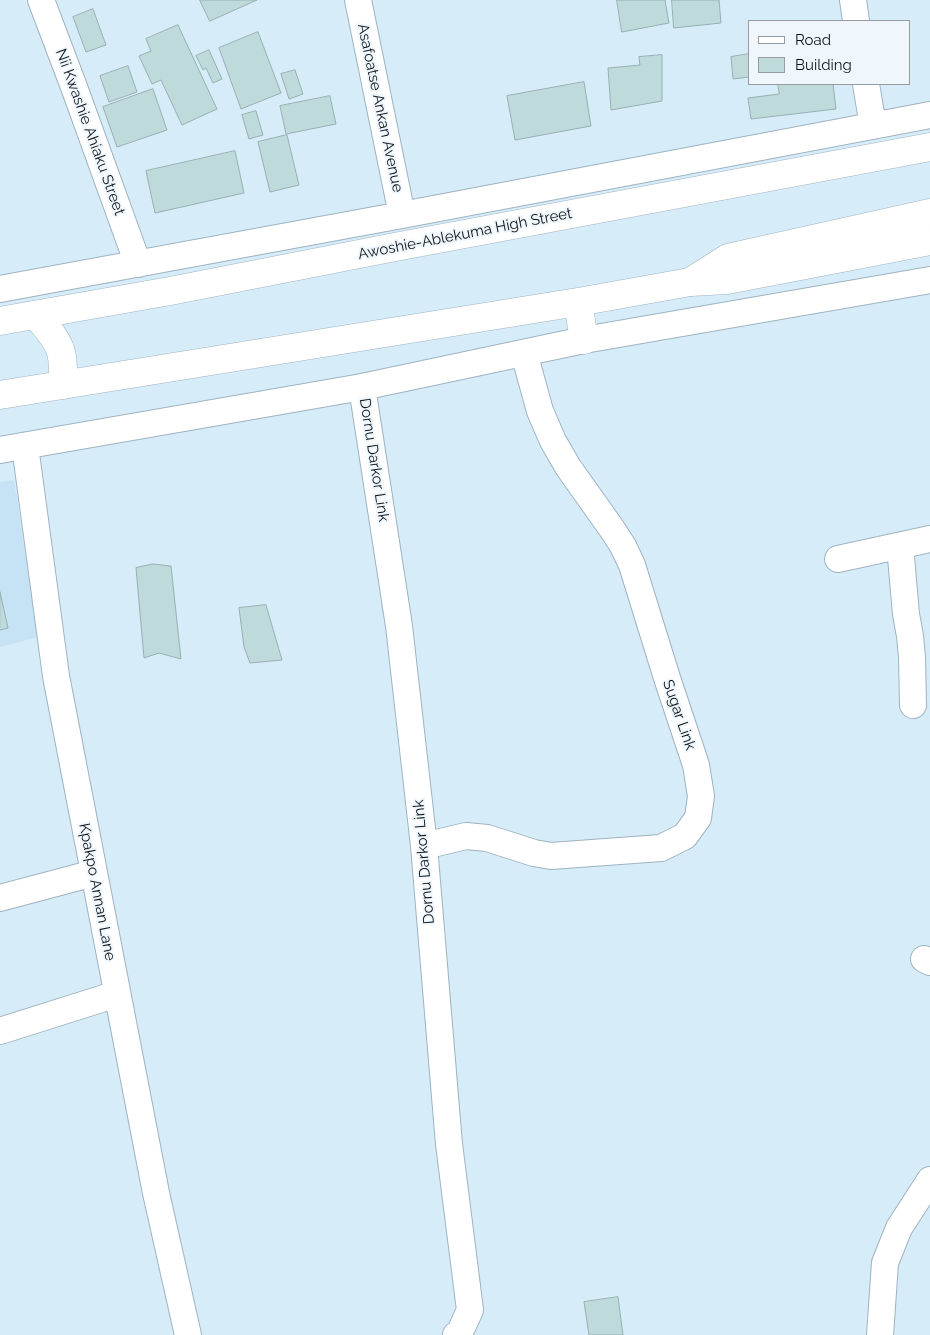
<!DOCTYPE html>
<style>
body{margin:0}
#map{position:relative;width:930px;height:1335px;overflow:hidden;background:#d7ecf9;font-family:Raleway,sans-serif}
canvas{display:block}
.legend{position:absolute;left:748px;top:20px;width:162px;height:65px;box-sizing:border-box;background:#eff7fd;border:1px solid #959da2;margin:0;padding:6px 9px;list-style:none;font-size:15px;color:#0e151a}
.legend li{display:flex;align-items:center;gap:10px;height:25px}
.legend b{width:25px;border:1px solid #959da2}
</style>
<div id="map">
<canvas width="930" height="1335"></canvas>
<ul class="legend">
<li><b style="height:6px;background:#fff"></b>Road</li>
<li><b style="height:14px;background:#bedadb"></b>Building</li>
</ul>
</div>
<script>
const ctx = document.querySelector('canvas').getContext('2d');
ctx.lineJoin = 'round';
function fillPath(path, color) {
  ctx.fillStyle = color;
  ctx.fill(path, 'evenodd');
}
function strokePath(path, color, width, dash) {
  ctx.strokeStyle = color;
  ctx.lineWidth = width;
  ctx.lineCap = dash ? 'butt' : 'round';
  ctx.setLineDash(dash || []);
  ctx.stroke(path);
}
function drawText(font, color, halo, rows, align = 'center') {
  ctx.font = font + ' Raleway,sans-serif';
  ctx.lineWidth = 4;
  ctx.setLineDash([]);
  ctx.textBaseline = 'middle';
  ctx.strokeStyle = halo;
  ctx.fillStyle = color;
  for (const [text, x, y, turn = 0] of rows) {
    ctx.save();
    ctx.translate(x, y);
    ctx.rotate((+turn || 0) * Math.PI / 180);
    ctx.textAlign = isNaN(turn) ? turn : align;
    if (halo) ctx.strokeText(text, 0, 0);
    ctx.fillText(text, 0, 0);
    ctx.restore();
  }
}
fillPath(new Path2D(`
 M14 480 38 637 0 647V482Z`), '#c5e3f4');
const building = new Path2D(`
 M200 0H257L210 21Z
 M617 0H665L669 23 622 32Z
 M672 0H719L721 23 674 28Z
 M93 9 106 45 86 52 73 17Z
 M178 25 217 109 182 125 161 80 152 84 139 56 151 51 146 39Z
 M258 32 281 93 241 109 219 48Z
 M209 50 222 79 213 83 206 68 203 70 196 56Z
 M749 54V77L733 79 731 57Z
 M662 55V101L611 110 608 68 640 65 639 57Z
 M128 66 137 92 109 102 100 76Z
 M295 70 303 94 289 99 281 74Z
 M584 82 591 126 515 140 507 96Z
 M778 84H833L836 109 751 119 748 98 779 94Z
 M153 89 167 130 117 147 103 107Z
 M330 96 336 124 286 134 280 106Z
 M256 111 263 135 249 139 242 115Z
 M287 135 299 185 270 192 258 142Z
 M235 151 244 193 155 213 146 171Z
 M153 564 171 566 181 659 159 653 144 658 136 568Z
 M0 592 8 628 0 630Z
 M266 605 282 660 250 663 244 647 239 608Z
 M618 1297 623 1335H589L584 1302Z`);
fillPath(building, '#bedadb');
strokePath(building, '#96b0b1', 1);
const minor = new Path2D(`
 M41 0 74 87 138 264
 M358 0 402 215
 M853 0 856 21
 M866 84 873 126
 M0 289 402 215 930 115
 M362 387 399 626 424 846 449 1144 470 1310 460 1332 456 1335
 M25 446 56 676 156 1193 188 1335
 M0 450 362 387 584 340 930 280
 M900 546 906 614 910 636 912 657 913 705
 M838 559 930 539
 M424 846 466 836 487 838 534 853 551 856 661 848 685 836 698 818 701 796 696 765 667 678 632 565 623 546 612 529 568 467 553 441 540 411 524 353
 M0 898 94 873
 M924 959 930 962
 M0 1031 117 994
 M880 1335 885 1263 899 1228 930 1180`);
const major = new Path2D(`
 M578 302 584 340
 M36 315C45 326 55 336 60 349 64 359 63 374 63 385
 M0 321 170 291 395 247 930 147
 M0 395 578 302 690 282 727 280 930 241`);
const highway = new Path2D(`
 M690 282 728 258 930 213`);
strokePath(minor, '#9eb3bf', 28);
strokePath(major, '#9eb3bf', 29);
strokePath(highway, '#9eb3bf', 29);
strokePath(minor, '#fff', 26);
strokePath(major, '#fff', 28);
strokePath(highway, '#fff', 28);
drawText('15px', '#0e151a', '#eff7fd', [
 ["Asafoatse Ankan Avenue",380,108,78],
 ["Nii Kwashie Ahiaku Street",90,132,70],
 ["Awoshie-Ablekuma High Street",465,234,-11],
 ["Dornu Darkor Link",374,460,81],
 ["Sugar Link",679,715,71],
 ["Dornu Darkor Link",424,862,-95],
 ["Kpakpo Annan Lane",97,892,79]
]);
</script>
